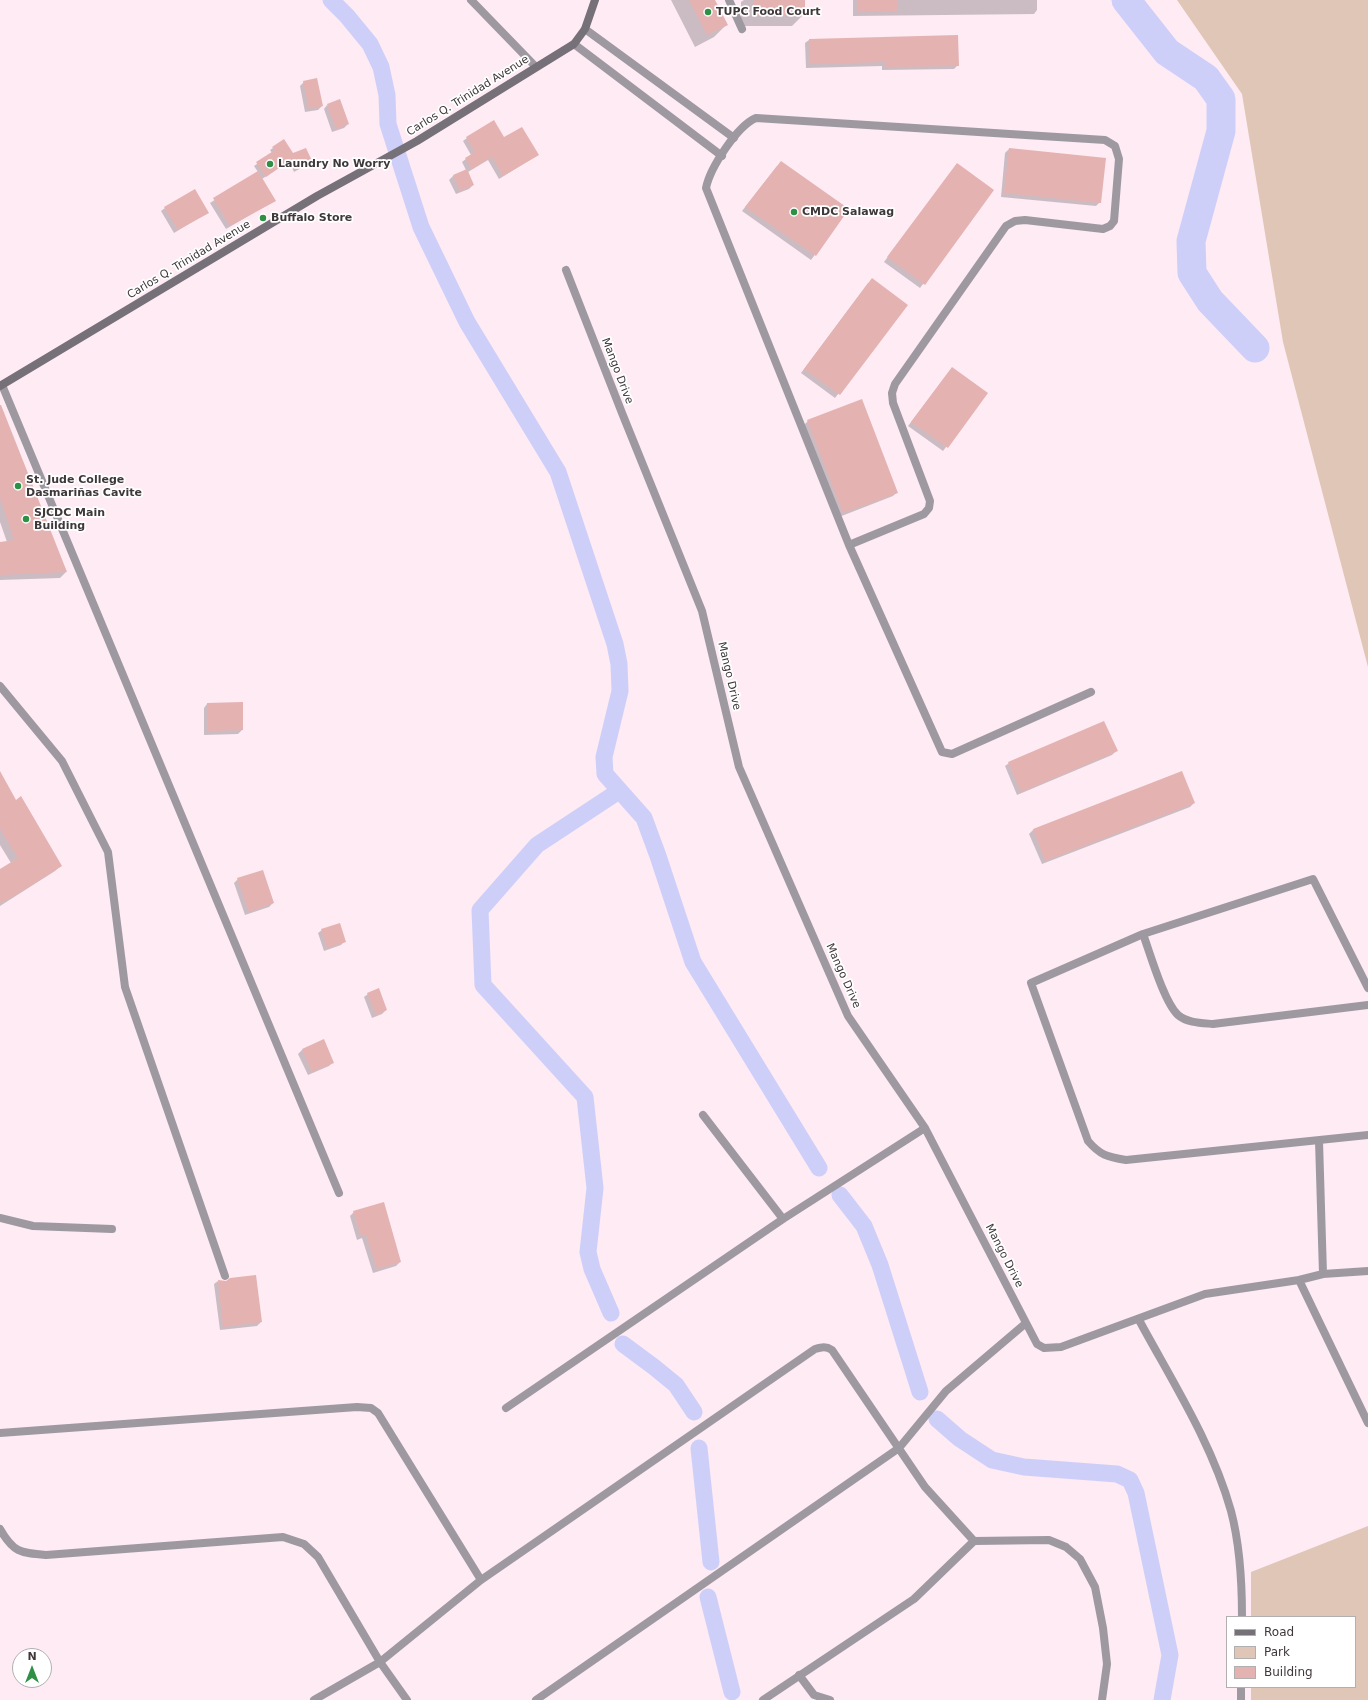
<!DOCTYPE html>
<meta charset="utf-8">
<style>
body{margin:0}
#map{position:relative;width:1368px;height:1700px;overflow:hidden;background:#feebf4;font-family:"DejaVu Sans",sans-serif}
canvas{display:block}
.legend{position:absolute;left:1226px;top:1616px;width:130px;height:72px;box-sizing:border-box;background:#fff;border:1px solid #b2afb1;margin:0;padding:5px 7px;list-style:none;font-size:12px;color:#3f383b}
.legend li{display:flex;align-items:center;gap:8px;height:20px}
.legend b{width:20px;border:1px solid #b2afb1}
.north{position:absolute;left:12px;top:1648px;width:40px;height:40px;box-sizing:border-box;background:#fff;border:1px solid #b2afb1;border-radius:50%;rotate:0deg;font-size:11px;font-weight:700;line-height:16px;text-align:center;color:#3f383b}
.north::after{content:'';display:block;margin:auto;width:14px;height:18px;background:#2d9045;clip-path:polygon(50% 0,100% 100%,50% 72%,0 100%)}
</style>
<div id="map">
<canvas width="1368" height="1700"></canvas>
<ul class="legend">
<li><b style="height:5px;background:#767079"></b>Road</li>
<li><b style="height:11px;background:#e0c6b6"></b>Park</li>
<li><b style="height:11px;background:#e4b2b1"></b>Building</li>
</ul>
<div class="north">N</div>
</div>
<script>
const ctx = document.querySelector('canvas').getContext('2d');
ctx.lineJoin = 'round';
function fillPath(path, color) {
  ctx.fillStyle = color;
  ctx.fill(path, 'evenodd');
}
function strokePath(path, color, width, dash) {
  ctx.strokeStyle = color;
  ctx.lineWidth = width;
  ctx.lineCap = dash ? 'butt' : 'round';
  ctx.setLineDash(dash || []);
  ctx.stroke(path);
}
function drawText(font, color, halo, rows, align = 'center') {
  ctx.font = font + ' "DejaVu Sans",sans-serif';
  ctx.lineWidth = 3.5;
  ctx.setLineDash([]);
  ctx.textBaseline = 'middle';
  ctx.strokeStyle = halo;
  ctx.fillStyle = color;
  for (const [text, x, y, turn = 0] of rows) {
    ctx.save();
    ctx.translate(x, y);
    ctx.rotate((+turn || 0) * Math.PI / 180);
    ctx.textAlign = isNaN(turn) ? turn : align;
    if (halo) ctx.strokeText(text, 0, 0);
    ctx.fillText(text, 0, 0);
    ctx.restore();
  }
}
fillPath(new Path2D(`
 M1177 0H1368V667L1283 342 1242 94Z
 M1368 1526V1700H1251V1687H1355V1617H1251V1572Z`), '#e0c6b6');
fillPath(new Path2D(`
 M671 0H714L727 24 714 37 695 47Z
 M744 0H804V14L792 26H741V2Z
 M853 0H1037V10L1034 14 853 16Z
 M809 40 958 65 954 69 882 70V66L806 68 805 43Z
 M304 82 322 106 318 110 305 112 300 86Z
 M327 105 348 124 344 128 332 132 324 109Z
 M467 138H504L538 155 499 179 488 160 468 172 473 185 469 189 456 194 449 180 453 176 466 170 462 162 471 155 463 141Z
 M273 148 311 162 294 172 289 161 262 179 274 201 226 229 210 203 258 172 254 166 272 153 270 150Z
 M1009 149 1100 202 1096 206 1001 197 1005 153Z
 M957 164 993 190 920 288 884 262Z
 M777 166 848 210 811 260 742 211Z
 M165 208 207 213 174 233 161 211Z
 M868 283 906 305 835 398 801 373Z
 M948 373 987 393 943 451 908 426Z
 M808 421 897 492 893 496 839 517 804 425Z
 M8 425 66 572 60 578 0 580V543L7 542 0 522V430Z
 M207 704 242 730 238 734 204 735V708Z
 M1116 751 1112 755 1017 795 1005 766 1009 763Z
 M1181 772 1194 803 1190 807 1042 864 1029 834 1033 830Z
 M0 773 15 801 61 865 55 871 0 906V870L11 863 0 845Z
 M238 879 273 903 269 907 245 915 234 883Z
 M322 930 345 941 341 945 324 951 318 933Z
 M368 994 386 1010 382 1014 372 1018 364 997Z
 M323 1040 333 1062 329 1066 308 1075 298 1054 302 1050Z
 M354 1212 400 1262 396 1266 373 1273 362 1238 357 1240 350 1216Z
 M218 1281 261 1322 257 1326 220 1330 214 1284Z`), '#0003');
strokePath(new Path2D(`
 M331 0 347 16 370 44 381 67 387 95 388 124 421 227 467 322 558 472 615 644 619 664 620 691 604 757 605 774 644 818 658 856 693 962 819 1168
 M840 1195 864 1226 880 1265 920 1392
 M611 1313 592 1269 588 1252 595 1188 585 1097 483 985 480 910 537 845 619 791
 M623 1344 654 1367 676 1385 694 1412
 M937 1419 960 1439 992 1460 1024 1467 1117 1474 1130 1480 1136 1493 1170 1655 1162 1700
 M699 1448 711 1562
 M708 1597 732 1692`), '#cecff9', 17);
strokePath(new Path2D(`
 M1126 0 1167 52 1206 78 1221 99V131L1191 241 1192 273 1210 301 1255 348`), '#cecff9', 29);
fillPath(new Path2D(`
 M689 0H715L728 25 707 35Z
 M753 0H805V15H753Z
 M857 0H898V12H857Z
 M958 35 959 66 885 67V62L810 64 809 39Z
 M317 78 323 106 309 109 303 81Z
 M340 99 349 124 336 129 327 104Z
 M494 120 504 137 522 127 539 155 503 176 492 157 472 169 465 158 475 152 466 137Z
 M284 139 293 153 306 148 313 163 297 170 292 159 266 177 256 162 275 150 272 147Z
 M1009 148 1106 158 1101 203 1004 193Z
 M781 161 849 209 816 256 745 207Z
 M957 163 994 190 925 285 887 257Z
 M467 169 474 185 460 191 453 175Z
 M258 171 276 201 230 226 213 198Z
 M195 189 209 213 178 230 164 207Z
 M872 278 908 305 840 395 804 369Z
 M952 367 988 393 948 448 911 422Z
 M862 399 898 493 843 513 807 420Z
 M0 405H1L67 572 0 575V542L14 540 0 498Z
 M243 702V730L208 731 207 703Z
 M1104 721 1118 751 1021 792 1008 762Z
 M0 771 16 800 21 796 62 866 13 897 0 903V869L18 858 0 829Z
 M1182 771 1195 803 1045 861 1033 829Z
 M263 870 274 903 249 912 237 878Z
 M340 923 346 942 327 948 321 929Z
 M379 988 387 1010 376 1015 367 993Z
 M324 1039 334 1063 312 1072 302 1049Z
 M384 1202 401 1262 377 1269 366 1235 361 1236 353 1211Z
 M256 1275 262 1322 223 1327 218 1280 226 1281 230 1278Z`), '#e4b2b1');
strokePath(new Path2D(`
 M729 0 742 29
 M585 29 734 138
 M574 44 722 156
 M849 545 924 514 929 508 930 501 893 403 892 393 895 384 1006 226 1015 221 1025 220 1103 229 1110 226 1114 221 1119 159 1115 146 1105 140 756 118C737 126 710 168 706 188L849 545 942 752 952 754 1091 692
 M0 686 62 761 108 852 125 987 225 1276
 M0 1218 33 1226 112 1229`), '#9e99a0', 8);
strokePath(new Path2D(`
 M471 0 536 67
 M566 270 622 413 702 611 739 767 848 1016 925 1128 1037 1344 1044 1348 1061 1347 1205 1294 1299 1280 1323 1274 1368 1271
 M2 385 339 1193
 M1143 934C1150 953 1164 1002 1178 1015 1187 1023 1202 1023 1213 1024L1368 1005
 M1368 988 1313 879 1143 934 1031 983 1088 1141C1100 1155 1107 1157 1126 1160L1368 1135
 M703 1115 783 1219
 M1319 1141 1323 1274
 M1299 1280 1368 1423
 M1139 1320C1172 1381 1212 1443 1231 1511 1240 1545 1242 1582 1242 1617
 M506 1408 783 1219 925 1128
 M0 1433 357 1407 371 1408 378 1413 481 1580
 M0 1529C13 1552 20 1553 46 1555L283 1537 304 1544 318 1557 380 1662 407 1700
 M799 1675 814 1695 830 1700
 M314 1700 380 1662 481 1580 815 1349C822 1347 826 1346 832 1350L925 1487 974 1541 1049 1540 1066 1547 1080 1559 1095 1587 1103 1628 1107 1664 1102 1700
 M536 1700 899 1448 946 1391 1026 1323
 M763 1700 914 1599 974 1541
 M1241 1700V1687`), '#9e99a0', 8);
strokePath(new Path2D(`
 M0 386 317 196 417 141 574 44 585 29 595 0`), '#767079', 8);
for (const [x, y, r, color] of [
 [708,12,4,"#2d9045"],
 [270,164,4,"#2d9045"],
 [794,212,4,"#2d9045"],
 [263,218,4,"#2d9045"],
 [18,486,4,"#2d9045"],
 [26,519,4,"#2d9045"]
]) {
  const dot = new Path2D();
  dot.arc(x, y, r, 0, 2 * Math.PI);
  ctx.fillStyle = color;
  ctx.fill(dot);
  strokePath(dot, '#fff', 1.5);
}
drawText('bold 11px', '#3f383b', '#fff', [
 ["TUPC Food Court",716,12],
 ["Laundry No Worry",278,164],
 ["CMDC Salawag",802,212],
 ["Buffalo Store",271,218],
 ["St. Jude College",26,480],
 ["Dasmariñas Cavite",26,493],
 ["SJCDC Main",34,513],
 ["Building",34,526]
], 'left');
drawText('11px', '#3f383b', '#fff', [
 ["Carlos Q. Trinidad Avenue",468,96,-32],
 ["Carlos Q. Trinidad Avenue",189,260,-31],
 ["Mango Drive",617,371,69],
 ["Mango Drive",729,676,77],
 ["Mango Drive",843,976,66],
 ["Mango Drive",1004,1256,63]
]);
</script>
